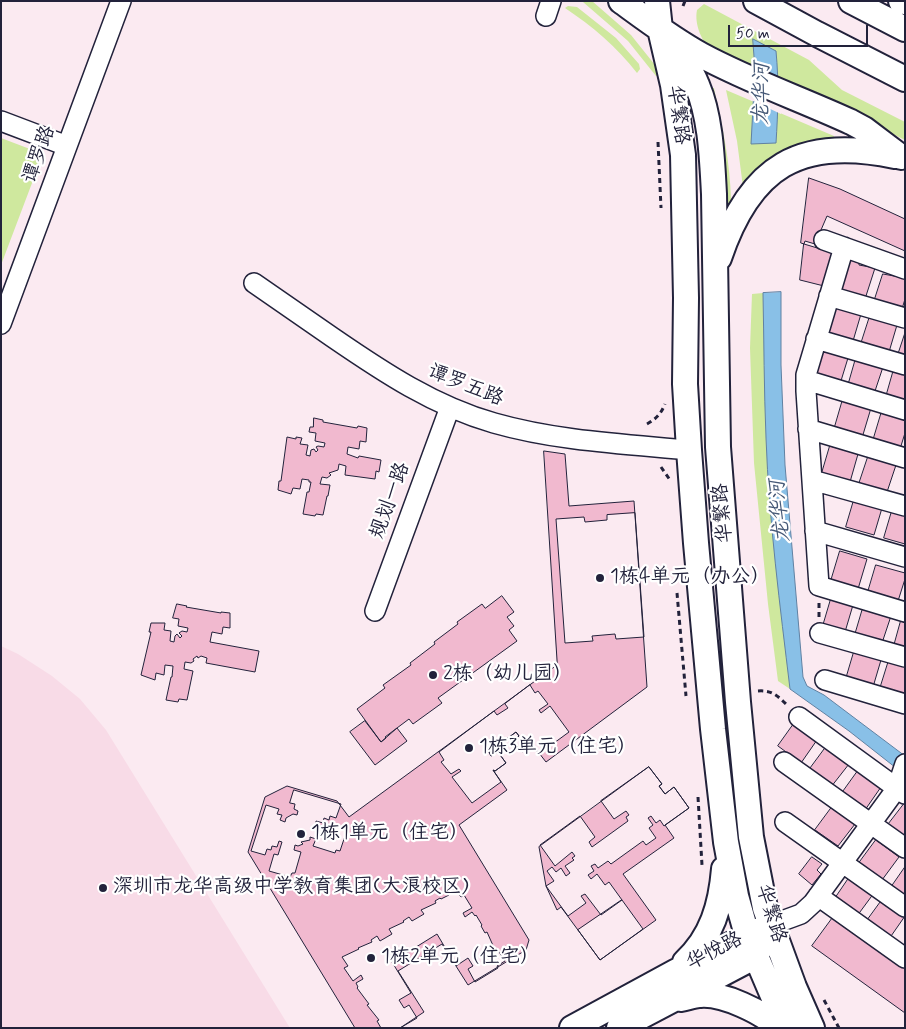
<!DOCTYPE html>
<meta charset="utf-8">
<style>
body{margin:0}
#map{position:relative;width:906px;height:1029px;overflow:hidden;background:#fbeaf1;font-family:Mynerve,sans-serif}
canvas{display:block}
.frame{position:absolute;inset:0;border:2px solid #22223b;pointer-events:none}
.scale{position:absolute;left:728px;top:25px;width:140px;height:22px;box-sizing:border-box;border:2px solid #22223b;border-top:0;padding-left:6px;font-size:15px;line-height:18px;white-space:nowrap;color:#22223b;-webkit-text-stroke:4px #fff;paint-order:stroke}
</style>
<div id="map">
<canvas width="906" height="1029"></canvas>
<div class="frame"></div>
<div class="scale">50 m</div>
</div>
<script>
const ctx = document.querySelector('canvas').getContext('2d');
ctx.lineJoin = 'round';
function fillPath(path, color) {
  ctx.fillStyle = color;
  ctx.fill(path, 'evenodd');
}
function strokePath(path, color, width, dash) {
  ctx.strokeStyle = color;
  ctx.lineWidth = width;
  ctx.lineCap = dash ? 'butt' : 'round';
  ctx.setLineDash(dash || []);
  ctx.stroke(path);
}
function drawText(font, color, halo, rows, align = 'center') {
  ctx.font = font + ' Mynerve,"LXGW WenKai TC",sans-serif';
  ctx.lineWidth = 4.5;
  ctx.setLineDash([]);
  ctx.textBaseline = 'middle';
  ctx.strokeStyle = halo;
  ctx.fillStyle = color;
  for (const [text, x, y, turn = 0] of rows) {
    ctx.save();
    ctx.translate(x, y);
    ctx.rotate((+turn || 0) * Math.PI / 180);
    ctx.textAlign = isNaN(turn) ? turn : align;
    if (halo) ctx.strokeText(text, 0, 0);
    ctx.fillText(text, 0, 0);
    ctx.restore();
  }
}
fillPath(new Path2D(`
 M1 646 18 654 52 676 80 699 106 730 290 1028H1Z`), '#f8dbe7');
fillPath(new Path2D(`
 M592 1 631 35 663 75 656 76 628 41 583 2Z
 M704 4 809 60 842 90 905 122V140L814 95 778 80 754 39 755 70C742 64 726 60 714 52 702 44 694 24 697 10Z
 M568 6 577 7 616 38 639 64 640 69 637 73C617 47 592 26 565 8Z
 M712 88H714L715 93C723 128 730 163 731 199L735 201 728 209 725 153Z
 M726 90 834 136 835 142 743 187 737 141Z
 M1 138 43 154 1 265Z
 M763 293 766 439 772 527 790 689 778 681 768 604 754 463 750 348 752 294Z`), '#cfe89e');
const water = new Path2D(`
 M753 39 776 51C779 82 778 112 776 143L751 144 755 70Z
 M781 292V365L785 465 803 677 807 686 824 695 905 756V775L849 731 790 689C780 606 769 522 766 438 764 390 764 341 763 293Z`);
fillPath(water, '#89c0e7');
strokePath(water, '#6081a2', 1);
fillPath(new Path2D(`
 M752 69 781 81V114L751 100Z`), '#fbeaf1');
const building = new Path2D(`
 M809 178 840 189 905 219V251L827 216 815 244 805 241 804 244 801 243Z
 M804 244 834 253 824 286 800 280Z
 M848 259 859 263V265L875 268 865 299 838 291Z
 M883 274 905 278V299L902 309 874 302Z
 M834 306 861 314 853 341 826 333Z
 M870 316 897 325 889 352 861 344Z
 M905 333V357L898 355Z
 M821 350 848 358 840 384 813 376Z
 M856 358 883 367 874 394 848 386Z
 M894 369 905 372V403L886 397Z
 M843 399 871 408 862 438 834 430Z
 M882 411 905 418V433L900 449 873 441Z
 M314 418 323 420V422L357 428 358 426 367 428 366 442 360 441 359 449 348 447 347 454 358 458 359 456 381 460 379 472 376 471 375 479 345 475 346 466 339 464 338 470 329 473 331 475 327 478 322 477 320 484 330 485 328 496H327L323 515 316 514 315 516 303 514 307 492H309L311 482H309V480L302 479 300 489 293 488 291 494 278 490 279 481H281L287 437 296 439V437L302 438 300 444 308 445 306 455 310 456 311 450 314 449 316 452 318 450 316 447 318 446 324 447 325 443 315 441 316 433 309 432 310 427H313Z
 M830 446 858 454 850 482 822 473Z
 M544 451 565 454 569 506 634 501 647 687 546 762 532 744 522 752 513 741 519 736 516 732 489 752 491 756 498 752 506 763 495 771 493 770 507 790 459 825 529 940 526 950 468 985 442 944 398 971 424 1012 400 1028H355L248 852 265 797 287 786 337 801 349 817 557 665Z
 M868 457 896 465 887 492 859 484Z
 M854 500 882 508 874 535 846 527Z
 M892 511 905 515V544L884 538Z
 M635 513 644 637 616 639 615 634 592 636 593 641 565 643 556 519 584 517 585 522 607 520V515Z
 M840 551 867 559 858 589 831 581Z
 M876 565 905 573V579L898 601 868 592Z
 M502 596 514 612 507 617 514 626 509 630 517 641 438 698 442 703 413 724 409 719 385 737 386 738 381 742 357 709 385 688 383 685 411 665 410 663 435 644 434 642 458 624 457 622 482 604 485 608Z
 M831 599 853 605 845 632 823 626Z
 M177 604 187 606 186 607 221 613V612L230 613V628L223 627 222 634 212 632 210 642 259 651 255 672 206 663 207 658 201 656 198 658 197 656 193 659 194 661 191 663 185 662 184 669 193 671 187 700 179 699 178 702 166 700 171 677H172L173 666 165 665 164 675 156 673 155 680 141 675 151 632H149L151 623H165L164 630 171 631 170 641 174 642 175 636 177 634 180 638 182 636 179 633 182 631 187 632 188 628 178 626 179 619 173 618Z
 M863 608 891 616 882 643 855 635Z
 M902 617 905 618V649L894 646Z
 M854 652 881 660 873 687 846 679Z
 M889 660 905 664V699L879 692Z
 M530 685 535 693 538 691 548 704 539 710 541 713 550 706 569 732 539 754 532 744 522 752 513 741 519 736 516 732 489 752 491 756 498 752 506 763 495 771 493 770 501 782 472 803 452 777 461 771 459 769 451 774 441 762 444 760 439 752 494 711 497 715 508 708 505 704Z
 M365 721 381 742 397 728 407 741 375 765 350 732Z
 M793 725 817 740 801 763 778 746Z
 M826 747 849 764 831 787 809 770Z
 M649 767 662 784 659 786 665 794 674 787 689 808 664 826 660 820 656 823 651 816 648 818 653 825 649 828 656 838 646 845 643 841 611 864 608 861 598 868 595 864 591 866 594 871 588 875 591 879 597 874 605 885 609 882 622 900 601 915 585 894 581 896 586 903 568 916 546 886 554 881 547 871 552 867 556 872 561 868 566 876 570 873 565 866 574 860 572 858 575 856 572 852 555 866 540 845 580 816 595 837 589 842 592 847 628 821 626 817 629 815 626 811 614 819 601 801Z
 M649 767 662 784 659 786 665 794 674 787 689 808 665 825 674 838 623 874 656 920 600 960 561 907 557 910 546 886 539 847Z
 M860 768 881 787 865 810 842 793Z
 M294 790 341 804 336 818 330 816 329 820 324 818 323 823 316 821V824L329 829 330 825 347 830 340 851 336 850 335 853 313 846 316 839 310 837V840L301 842 303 844 298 846 295 845 294 850 301 852 295 873H292L290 877 269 871 274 854 278 855 282 842 279 841 277 847 272 846 271 850 267 849 265 855 251 851 266 805 279 809 277 814 282 815 280 820 285 822 286 818 293 814 297 815 298 811 294 809 295 804 290 803Z
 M904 804 905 805V839L887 826Z
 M832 807 855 824 838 846 815 830Z
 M876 840 899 857 882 880 859 863Z
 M812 857 822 864 817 870 821 874 812 885 799 874Z
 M905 867V895L892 886Z
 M851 875 874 893 857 916 834 900Z
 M456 889 461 897 464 895 472 908 463 913 465 917 472 912 475 916 476 915 482 925 481 926 485 933 487 932 495 950 497 949 505 961 497 966 498 968 475 982 468 969 473 966 468 958 456 966 437 934 392 962 411 993 399 1000 404 1008 409 1005 417 1018 400 1028H381L377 1021 379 1020 367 1005 369 1004 357 988 358 987 356 983 363 979 361 975 353 981 344 968 348 966 342 957 359 949 358 948 372 942 371 940 377 936 380 941 392 934 389 929 404 922 403 921 409 917 412 921 424 914 421 910 436 903 435 901 440 898 441 899 449 895 448 893Z
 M622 900 643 929 600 960 578 930Z
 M882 900 905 916 889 939 866 922Z
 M834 916 905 967V1013L812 946Z`);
fillPath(building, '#f1b9cf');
strokePath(building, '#22223b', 1);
const minor = new Path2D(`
 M546 16 551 1
 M1 121 67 146
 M824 240 905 269
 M844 247 806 375V391L819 586 905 612
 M254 283C280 301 306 319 332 337 383 372 434 406 494 423 557 441 624 444 689 450
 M829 296 905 318
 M1 324 121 1
 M816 339 905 365
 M806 380 905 410
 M808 429 905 458
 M812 480 905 506
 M815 531 905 557
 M375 611 450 407
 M820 633 905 657
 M825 680 905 704
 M799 717 905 794
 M784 762 905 848
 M785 822 905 907
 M818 896 905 958
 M771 925 801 914 813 903 897 788 905 764`);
const major = new Path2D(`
 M621 1C647 20 672 39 701 55 749 81 801 99 851 122L864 129 901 157
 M657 1 660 29 673 85 683 155 686 298 685 384 689 450 696 543 713 729 726 842 736 896 747 935 773 996 789 1028
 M756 1 817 34 905 79
 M851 1 905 29
 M901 1 905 2
 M665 37C677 52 690 67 697 85 711 118 712 159 714 194L718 447 738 702 751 837 765 908 794 987 812 1028
 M719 258C750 166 800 136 895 156
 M685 962C712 937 721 905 724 869
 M681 999C687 998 694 995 700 995 723 993 763 1012 779 1028
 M572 1028 675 972 760 930
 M619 1028 756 956 763 942`);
strokePath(minor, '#22223b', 22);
strokePath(major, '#22223b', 28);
strokePath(new Path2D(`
 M683 6 685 1
 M658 142 661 208
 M647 424C656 419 661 414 665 404
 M661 467 670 480
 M677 593 686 696
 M819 603V617
 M758 691C771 690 777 695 786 704
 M698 797 702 865
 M824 1000 839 1028`), '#22223b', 3, [5, 4]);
strokePath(minor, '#fff', 19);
strokePath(major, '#fff', 24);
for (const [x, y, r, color] of [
 [600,578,5,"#22223b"],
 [433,675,5,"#22223b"],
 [469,748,5,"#22223b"],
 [301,834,5,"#22223b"],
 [103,888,5,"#22223b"],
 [371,958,5,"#22223b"]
]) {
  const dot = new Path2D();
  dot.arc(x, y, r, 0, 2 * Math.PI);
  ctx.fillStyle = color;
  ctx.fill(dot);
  strokePath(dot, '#fff', 2);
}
drawText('20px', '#22223b', '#fff', [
 ["华繁路",677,115,82],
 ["谭罗路",40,155,-70],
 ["谭罗五路",465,386,22],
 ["规划一路",391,501,-70],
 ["华繁路",724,513,-95],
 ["华繁路",770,914,73],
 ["华悦路",715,952,-27]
]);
drawText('20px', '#22223b', '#fff', [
 ["1栋4单元（办公）",610,578],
 ["2栋（幼儿园）",443,675],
 ["1栋3单元（住宅）",479,748],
 ["1栋1单元（住宅）",311,834],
 ["深圳市龙华高级中学教育集团(大浪校区)",113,888],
 ["1栋2单元（住宅）",381,958]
], 'left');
drawText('italic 21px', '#465977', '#fff', [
 ["龙华河",763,94,-89],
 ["龙华河",781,511,-95]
]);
</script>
